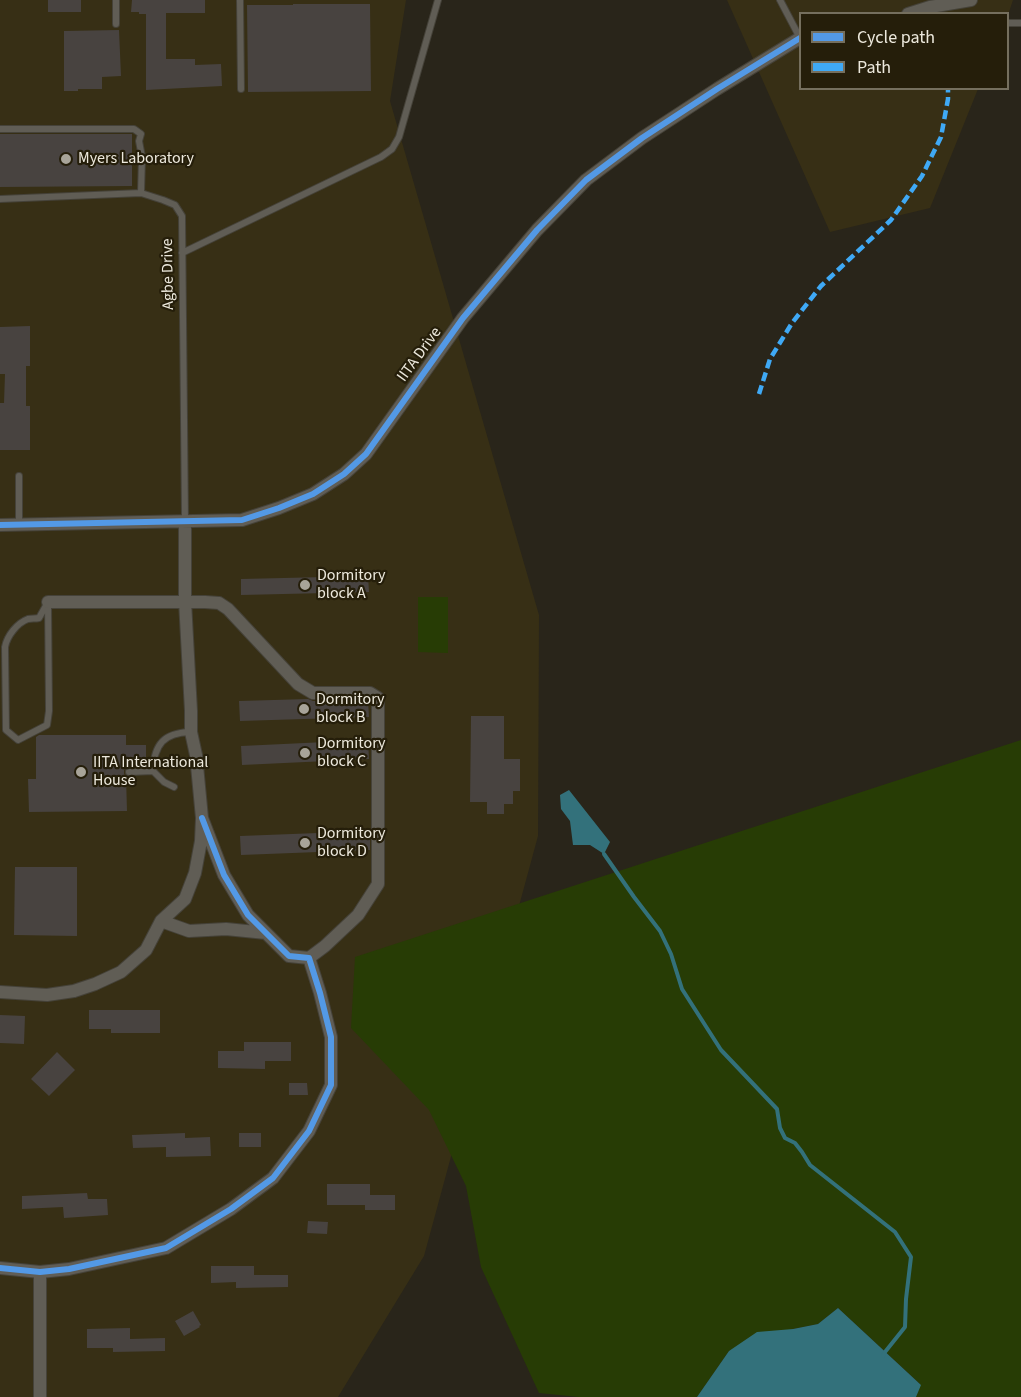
<!DOCTYPE html>
<style>
body{margin:0}
#map{position:relative;width:1021px;height:1397px;overflow:hidden;background:#29251a;font-family:"Source Sans 3",sans-serif}
canvas{display:block}
.legend{position:absolute;left:799px;top:12px;width:210px;height:78px;box-sizing:border-box;background:#251e0a;border:2px solid #756f5e;margin:0;padding:8px 10px;list-style:none;font-size:18px;color:#ede9dd}
.legend li{display:flex;align-items:center;gap:12px;height:30px}
.legend b{width:30px;border:2px solid #756f5e}
</style>
<div id="map">
<canvas width="1021" height="1397"></canvas>
<ul class="legend">
<li><b style="height:8px;background:#5399e6"></b>Cycle path</li>
<li><b style="height:8px;background:#3fa9f5"></b>Path</li>
</ul>
</div>
<script>
const ctx = document.querySelector('canvas').getContext('2d');
ctx.lineJoin = 'round';
function fillPath(path, color) {
  ctx.fillStyle = color;
  ctx.fill(path, 'evenodd');
}
function strokePath(path, color, width, dash) {
  ctx.strokeStyle = color;
  ctx.lineWidth = width;
  ctx.lineCap = dash ? 'butt' : 'round';
  ctx.setLineDash(dash || []);
  ctx.stroke(path);
}
function drawText(font, color, halo, rows, align = 'center') {
  ctx.font = font + ' "Source Sans 3",sans-serif';
  ctx.lineWidth = 4.5;
  ctx.setLineDash([]);
  ctx.textBaseline = 'middle';
  ctx.strokeStyle = halo;
  ctx.fillStyle = color;
  for (const [text, x, y, turn = 0] of rows) {
    ctx.save();
    ctx.translate(x, y);
    ctx.rotate((+turn || 0) * Math.PI / 180);
    ctx.textAlign = isNaN(turn) ? turn : align;
    if (halo) ctx.strokeText(text, 0, 0);
    ctx.fillText(text, 0, 0);
    ctx.restore();
  }
}
fillPath(new Path2D(`
 M0 0H406L390 101 539 615 538 836 424 1256 338 1397H0Z
 M727 0H1013L1008 15V14H800V88L978 89 930 208 830 232Z`), '#372f15');
fillPath(new Path2D(`
 M418 597H448V653L418 652Z
 M1021 740V1397H916L920 1384 838 1308 818 1324 793 1329 729 1351 697 1397H579L539 1393 481 1267 466 1186 429 1110 351 1028 355 957Z`), '#273c05');
fillPath(new Path2D(`
 M569 790 610 842 604 854 590 845H573L570 821 561 809 560 795Z
 M838 1308 921 1385 916 1397H697L729 1351 757 1332 793 1329 818 1324Z`), '#33717b');
strokePath(new Path2D(`
 M604 854 634 897 660 931 671 954 682 989 721 1050 777 1109 780 1128 785 1138 795 1143 802 1152 810 1165 895 1232 911 1257 906 1299 905 1327 885 1352 883 1356`), '#33717b', 4);
fillPath(new Path2D(`
 M48 0H81V12H48Z
 M132 0H205V13H166V59H195V65L221 64 222 86 146 90V14H139V12H131Z
 M293 4H370L371 91 248 92 247 5H293Z
 M119 30 121 76 102 77V89H78V91H64V31Z
 M0 134H132V186L0 187Z
 M30 326V366H26V406H30V450H0V403H4L5 374H0V327Z
 M368 576 369 592 241 595V579Z
 M308 699 313 701H368L369 717 240 721 239 701Z
 M471 716H504V759H520V791H513V804H504V814H487V802H470Z
 M39 735H126V745H146V764H126V768L124 770V774L126 776 127 811 29 812 28 779H36V737Z
 M368 740 369 759 242 765 241 746Z
 M370 831V850L241 855 240 836Z
 M15 867H77V936L14 935Z
 M89 1010H160V1033H111V1029H89Z
 M0 1015 25 1016 24 1044 0 1043Z
 M244 1042H291V1061H265V1069L218 1068V1051H244Z
 M57 1052 75 1070 49 1096 31 1079Z
 M289 1083H307L308 1095H289Z
 M185 1133V1138L210 1137 211 1156 166 1157V1147L133 1148 132 1135Z
 M239 1133H261V1147H239Z
 M327 1184H370V1195H395V1210H365V1205H327Z
 M87 1193 88 1199H107L108 1215 64 1218 63 1207 22 1209V1196Z
 M308 1221 328 1222 327 1234 307 1233Z
 M211 1266H254V1275H288V1287L236 1288V1282L211 1283Z
 M193 1311 201 1325 199 1326 200 1327 184 1336 175 1321Z
 M130 1328V1339L165 1338V1351L113 1352V1348H87V1329Z`), '#484340');
const lane = new Path2D(`
 M116 0V24
 M240 0 241 89
 M780 0 800 38
 M1008 23H1021
 M0 129H134L141 134 139 141 142 157 141 193
 M0 199 141 193 163 200 175 205 182 216 185 521
 M182 253 381 157 392 149 399 137 438 0
 M19 525V476
 M48 602 49 711 47 725 18 740 6 730 5 647C7 636 17 623 28 619 32 618 35 619 39 618Z
 M153 771 164 782 174 787
 M129 772 153 771C154 744 164 733 190 732`);
const street = new Path2D(`
 M908 14 930 7 971 0
 M0 525 242 520 279 508 313 494 344 474 366 454 463 318 537 230 586 180 642 138 717 89 800 38
 M48 602H205L219 603 228 609 298 684 313 693H370L378 698V884L358 915 325 946 309 958
 M161 921 189 931 226 929 266 933
 M0 992 47 995 74 991 95 984 121 972 146 950 161 921 185 899 195 873 201 841 202 818 196 755 191 732V711L185 601V521
 M0 1268 40 1272 69 1269 166 1248 231 1209 273 1178 309 1131 331 1085V1037L320 993 309 958 289 956 248 915 224 875 202 818
 M40 1397V1272`);
strokePath(lane, '#454239', 8);
strokePath(street, '#454239', 14);
strokePath(lane, '#605d55', 6);
strokePath(street, '#605d55', 12);
strokePath(new Path2D(`
 M759 394 770 359 792 323 821 286 891 220 922 176 941 137 948 99V88`), '#3fa9f5', 4.5, [9, 4.5]);
strokePath(new Path2D(`
 M0 525 242 520 279 508 313 494 344 474 366 454 463 318 537 230 586 180 642 138 717 89 800 38
 M0 1268 40 1272 69 1269 166 1248 231 1209 273 1178 309 1131 331 1085V1037L320 993 309 958 289 956 248 915 224 875 202 818`), '#5399e6', 6);
for (const [x, y, r, color] of [
 [66,159,6,"#a8a499"],
 [305,585,6,"#a8a499"],
 [304,709,6,"#a8a499"],
 [305,753,6,"#a8a499"],
 [81,772,6,"#a8a499"],
 [305,843,6,"#a8a499"]
]) {
  const dot = new Path2D();
  dot.arc(x, y, r, 0, 2 * Math.PI);
  ctx.fillStyle = color;
  ctx.fill(dot);
  strokePath(dot, '#251e0a', 2);
}
drawText('16px', '#ede9dd', '#251e0a', [
 ["Myers Laboratory",78,159],
 ["Dormitory",317,576],
 ["block A",317,594],
 ["Dormitory",316,700],
 ["block B",316,718],
 ["Dormitory",317,744],
 ["block C",317,762],
 ["IITA International",93,763],
 ["House",93,781],
 ["Dormitory",317,834],
 ["block D",317,852]
], 'left');
drawText('16px', '#ede9dd', '#251e0a', [
 ["Agbe Drive",169,274,-91],
 ["IITA Drive",420,355,-54]
]);
</script>
